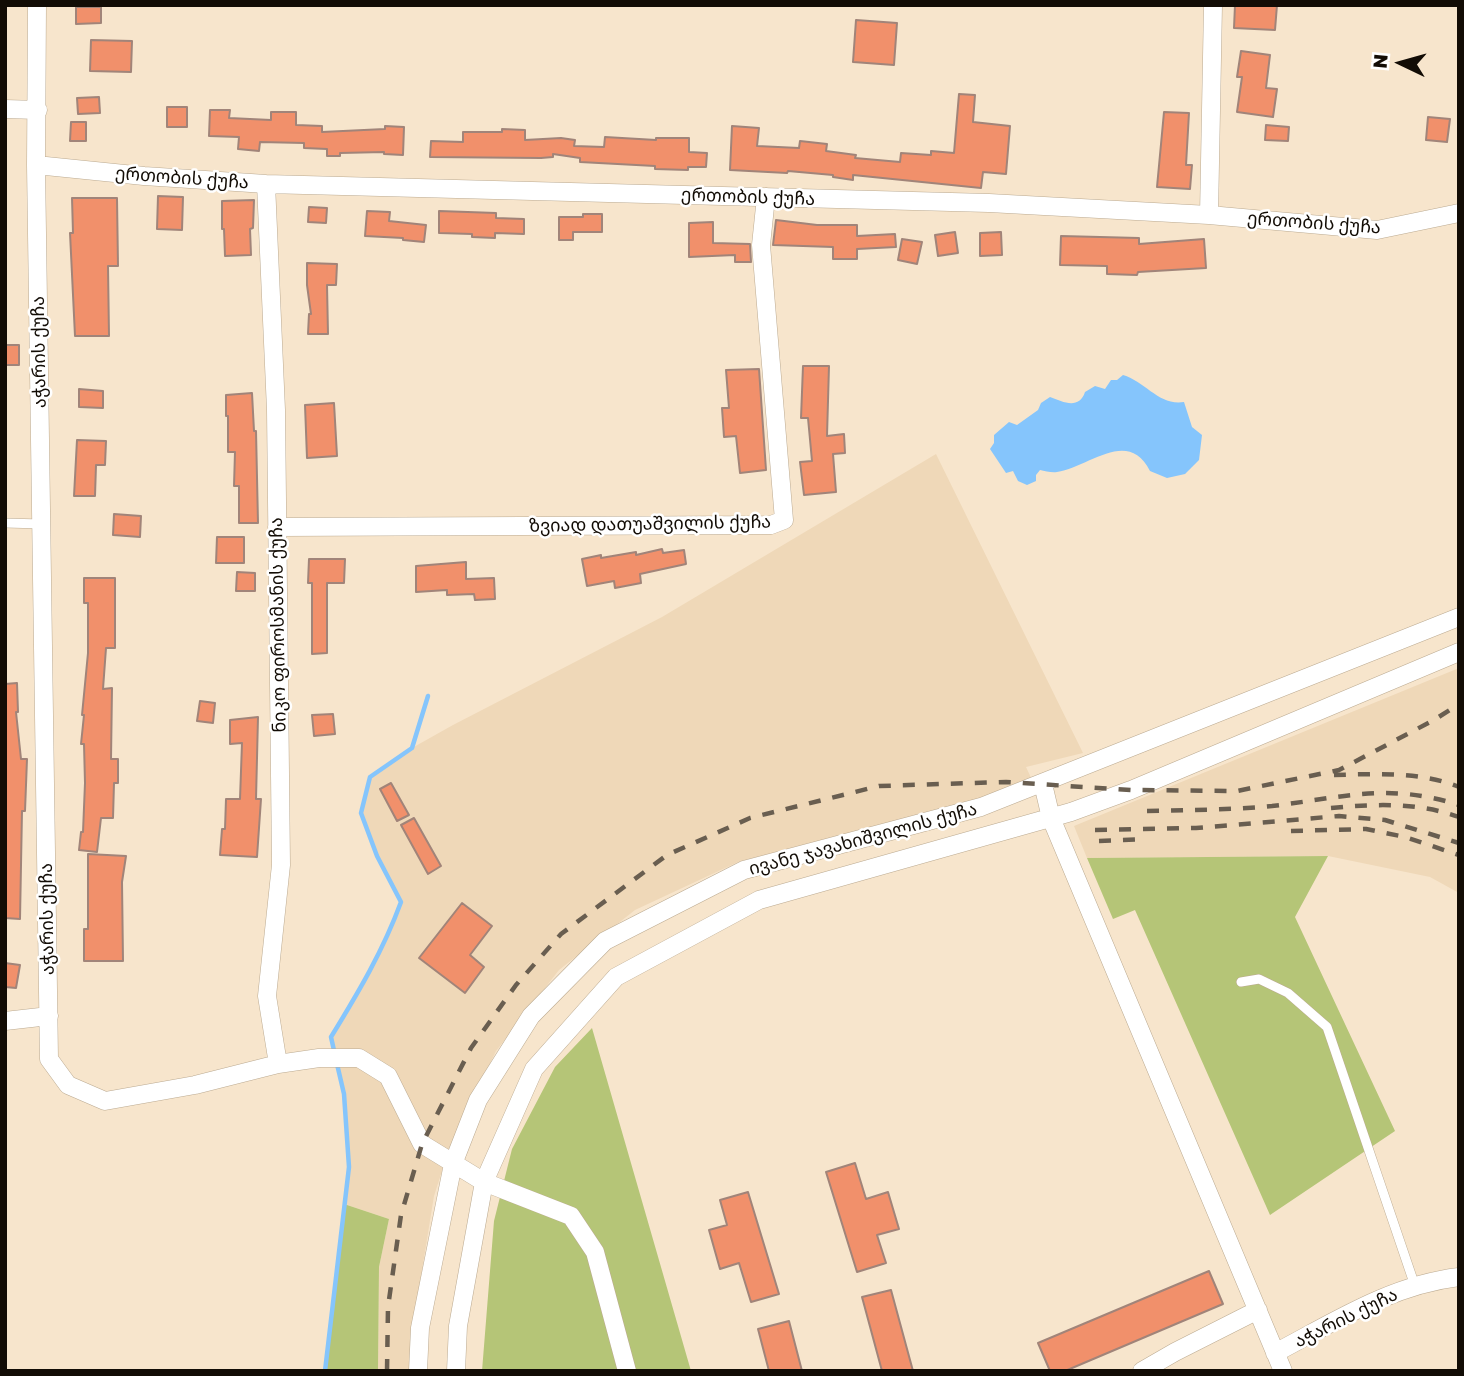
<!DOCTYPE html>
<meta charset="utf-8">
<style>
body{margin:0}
#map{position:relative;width:1464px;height:1376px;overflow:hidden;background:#f7e5cc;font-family:"Golos Text",sans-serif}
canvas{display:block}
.frame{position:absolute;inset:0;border:7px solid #120c05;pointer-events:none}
.north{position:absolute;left:1366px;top:28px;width:70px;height:70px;-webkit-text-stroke:5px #fff;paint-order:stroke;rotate:275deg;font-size:19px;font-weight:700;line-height:28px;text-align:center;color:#120c05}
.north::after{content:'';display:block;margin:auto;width:24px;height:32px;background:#120c05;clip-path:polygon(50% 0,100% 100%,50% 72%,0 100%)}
</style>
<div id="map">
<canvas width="1464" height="1376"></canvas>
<div class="frame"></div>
<div class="north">N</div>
</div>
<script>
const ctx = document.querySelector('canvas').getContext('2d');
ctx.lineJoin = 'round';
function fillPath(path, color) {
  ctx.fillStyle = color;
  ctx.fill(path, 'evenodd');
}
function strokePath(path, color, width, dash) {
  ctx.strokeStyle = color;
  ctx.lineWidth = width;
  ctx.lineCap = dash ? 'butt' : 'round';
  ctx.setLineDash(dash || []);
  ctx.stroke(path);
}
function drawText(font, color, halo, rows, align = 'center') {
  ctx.font = font + ' "Golos Text","Noto Sans Georgian",sans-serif';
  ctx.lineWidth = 5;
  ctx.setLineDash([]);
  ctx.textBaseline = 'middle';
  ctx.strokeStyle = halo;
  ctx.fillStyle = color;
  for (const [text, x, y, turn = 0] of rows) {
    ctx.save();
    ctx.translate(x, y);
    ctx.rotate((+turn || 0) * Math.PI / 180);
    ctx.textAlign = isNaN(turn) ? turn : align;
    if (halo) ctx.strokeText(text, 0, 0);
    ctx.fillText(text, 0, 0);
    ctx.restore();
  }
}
fillPath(new Path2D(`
 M936 454 1083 753 1026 767 1034 784 738 862 635 910 559 970 496 1051 449 1149 434 1196 417 1301 413 1371H378L379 1267 389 1219 344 1204 349 1167 344 1094 331 1037 364 984 388 938 401 902 377 856 361 813 370 777 412 748 453 725 662 617Z
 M1459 668V893L1430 877 1328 856 1087 858 1074 826Z`), '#efd8b8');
fillPath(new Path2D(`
 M1328 856 1295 917 1395 1131 1270 1215 1135 910 1113 919 1087 858Z
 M592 1028 691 1371H482L494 1221 512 1149 555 1067Z
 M344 1204 389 1219 379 1267 378 1371H325Z`), '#b5c577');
fillPath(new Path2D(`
 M1123 375C1146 382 1159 406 1184 402L1192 427 1202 435 1199 460 1185 474 1167 478 1150 471C1128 427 1088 468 1057 472 1052 473 1045 471 1040 470L1036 475V481L1027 485 1018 481 1013 471 1006 473 990 449 994 443V435L1009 422 1017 425 1038 410 1041 403 1050 397C1063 402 1079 410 1085 392L1095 386 1105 389 1111 380H1117Z`), '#85c5fc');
strokePath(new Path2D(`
 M335 1055 331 1037C358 993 383 951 401 902L377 856 361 813 370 777 412 748 428 696
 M325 1371 349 1167 344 1094 337 1064`), '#85c5fc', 4.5);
const building = new Path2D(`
 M1235 5H1277L1275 30 1234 28Z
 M76 7H101V23L76 24Z
 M856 20 897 23 894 65 853 62Z
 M91 40 132 41 131 72 90 71Z
 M1241 51 1270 55 1266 88 1277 89 1273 117 1237 112 1242 77H1237Z
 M959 94 975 95 973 122 1010 126 1006 174 983 172 981 188 853 175V180L833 177V175L788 171 787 173 730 170 732 126 759 128 757 146 799 148 800 141 827 144 826 151 856 155 855 158 900 162 901 153 931 155V151L954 153Z
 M99 97 100 113 78 114 77 98Z
 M167 107H187V127H167Z
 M210 110H230L229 118 271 120V112H296V125L322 126V132L385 129V126L404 127 403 155 384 154V152L340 153V156H327V149L304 148V143L260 142 259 151 238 149 239 137 209 136Z
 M1164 112 1189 113 1186 165H1192L1190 189 1157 187Z
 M1428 117 1450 119 1447 142 1426 140Z
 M71 122H86V141H70Z
 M1266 125 1289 127 1288 141 1265 140Z
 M502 129 525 130V140L561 138 575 140 574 146 604 147 605 137 656 140V138H689V152L707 153 706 167H688V170L655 169V166L580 162V158L553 154V157L541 158 430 157 431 141 463 142V132H502Z
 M158 196 183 197 182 230 157 229Z
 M72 198H117L118 266H108L109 336H75L70 233H73Z
 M254 200 253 228 250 229 251 255 225 256 224 229H222V201Z
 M309 207 327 208 326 223 308 222Z
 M367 211 390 212 389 221 426 225 424 242 403 240V238L365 236Z
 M439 211 496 213V218L524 219V234L495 233V238L472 237V234L439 233Z
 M583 214H602V232H573V240H559V217H583Z
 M776 220 817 225H857V236L895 234 896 247 857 249V259H833V247L773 245Z
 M713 222V243L750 244 751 262H735V255L689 257V223Z
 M955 232 958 253 938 256 935 235Z
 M1001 232 1002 255 980 256V233Z
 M1061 236 1139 238V244L1204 239 1206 268 1138 272 1137 275 1107 274V266L1060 265Z
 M902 239 922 242 917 264 898 260Z
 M307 263 337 264 336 285H327L328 334H308L309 314H311L307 285Z
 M5 345H19V365H5Z
 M803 366H829L827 436 844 434 845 453 833 454 836 492 804 495 800 462 812 461 808 418H801Z
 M759 369 766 470 740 473 736 436 724 437 722 408H729L726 370Z
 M79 389 103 391V408L79 407Z
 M252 393 254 431H256L258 523H239V486H234L235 452H228V416H226V395Z
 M334 403 337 456 307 458 305 405Z
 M77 440 106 441 105 465H96L95 496H74Z
 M114 514 141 516 140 537 113 535Z
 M217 537H244V563H216Z
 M662 549 663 553 684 550 686 564 640 574 641 583 615 588 614 581 587 586 582 559 601 555V558L636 552V555Z
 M309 559H345L344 583H327V653L312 654V583H308Z
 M466 562V579L494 578 495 599 475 600 474 594 447 595V590L416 592V566Z
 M237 572 255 573V591H236Z
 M84 578H115V648H106L103 689 112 688 111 759H118V783H114L113 818H101L97 852 79 850 81 832H83L85 783 84 744H81L84 715H82L88 653V603H84Z
 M17 683 18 712H16L21 759H27L25 811H22L20 919 5 918V684Z
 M200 701 215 703 213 723 197 721Z
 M333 714 335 734 314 736 312 715Z
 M258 717 256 799H261L257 857 220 855 222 829H225L226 799H240L242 743 230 744V720Z
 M391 783 409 815 397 821 380 789Z
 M414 818 441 866 428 874 401 825Z
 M88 854 126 856 122 882 123 961H84V929H88Z
 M462 903 492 926 470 955 484 967 465 993 419 958Z
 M5 963 20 965 16 988 5 987Z
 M855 1163 866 1199 888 1192 899 1229 877 1235 886 1263 857 1272 826 1172Z
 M748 1192 779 1294 751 1302 739 1263 720 1269 709 1230 727 1225 720 1200Z
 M1209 1271 1223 1304 1065 1371H1050L1038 1343Z
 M891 1290 913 1371H882L862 1297Z
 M789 1321 802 1371H769L758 1329Z`);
fillPath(building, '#f1906b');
strokePath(building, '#a18479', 2);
const service = new Path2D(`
 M5 523 42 524
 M1241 982 1259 979 1288 993 1327 1027 1415 1286`);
const minor = new Path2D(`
 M37 5 36 165 49 1059 68 1085 105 1101 195 1085 278 1064 319 1058H359L388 1076 422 1144 484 1182 571 1216 595 1252 627 1371
 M5 109 38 110
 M36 165 144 176 266 184 989 203 1209 215 1377 230 1459 213
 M266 184 276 410 281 865 267 996 278 1064
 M1209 215 1213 5
 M277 527 771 525 784 520 761 245 766 197
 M1043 784 1051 818 1283 1371
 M5 1021 49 1016
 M1275 1353C1334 1322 1391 1285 1459 1277
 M418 1371 420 1328 453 1164 478 1100 531 1016 605 941 744 870 981 807 1459 617
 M456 1371 458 1326 484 1182 534 1069 616 977 759 900 1071 812 1131 790 1459 652
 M1142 1371 1175 1352 1258 1310`);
strokePath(service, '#bbaa91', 10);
strokePath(minor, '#bbaa91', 19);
strokePath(service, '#fff', 9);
strokePath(minor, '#fff', 18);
strokePath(new Path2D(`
 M1334 775C1375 774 1420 771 1459 787
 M1331 808C1375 804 1417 802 1459 817
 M1147 811C1189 810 1231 810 1272 806 1341 798 1388 782 1459 805
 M1095 830 1196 828 1339 816 1385 820 1459 843
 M1291 831 1366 829 1405 837 1459 855
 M1099 841 1144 839
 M387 1371 388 1307 401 1215 422 1144 471 1048 516 985 561 934 667 855 750 818 879 786 1006 782 1131 790 1237 791 1339 770 1434 720 1459 704`), '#695e50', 4.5, [12, 12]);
drawText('18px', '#120c05', '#fff', [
 ["ერთობის ქუჩა",182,178,4],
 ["ერთობის ქუჩა",748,197,2],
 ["ერთობის ქუჩა",1314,223,4],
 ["აჭარის ქუჩა",39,352,-91],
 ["ზვიად დათუაშვილის ქუჩა",650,524,-1],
 ["ნიკო ფიროსმანის ქუჩა",278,625,-91],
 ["ივანე ჯავახიშვილის ქუჩა",863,839,-15],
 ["აჭარის ქუჩა",47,919,-91],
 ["აჭარის ქუჩა",1346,1318,-26]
]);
</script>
